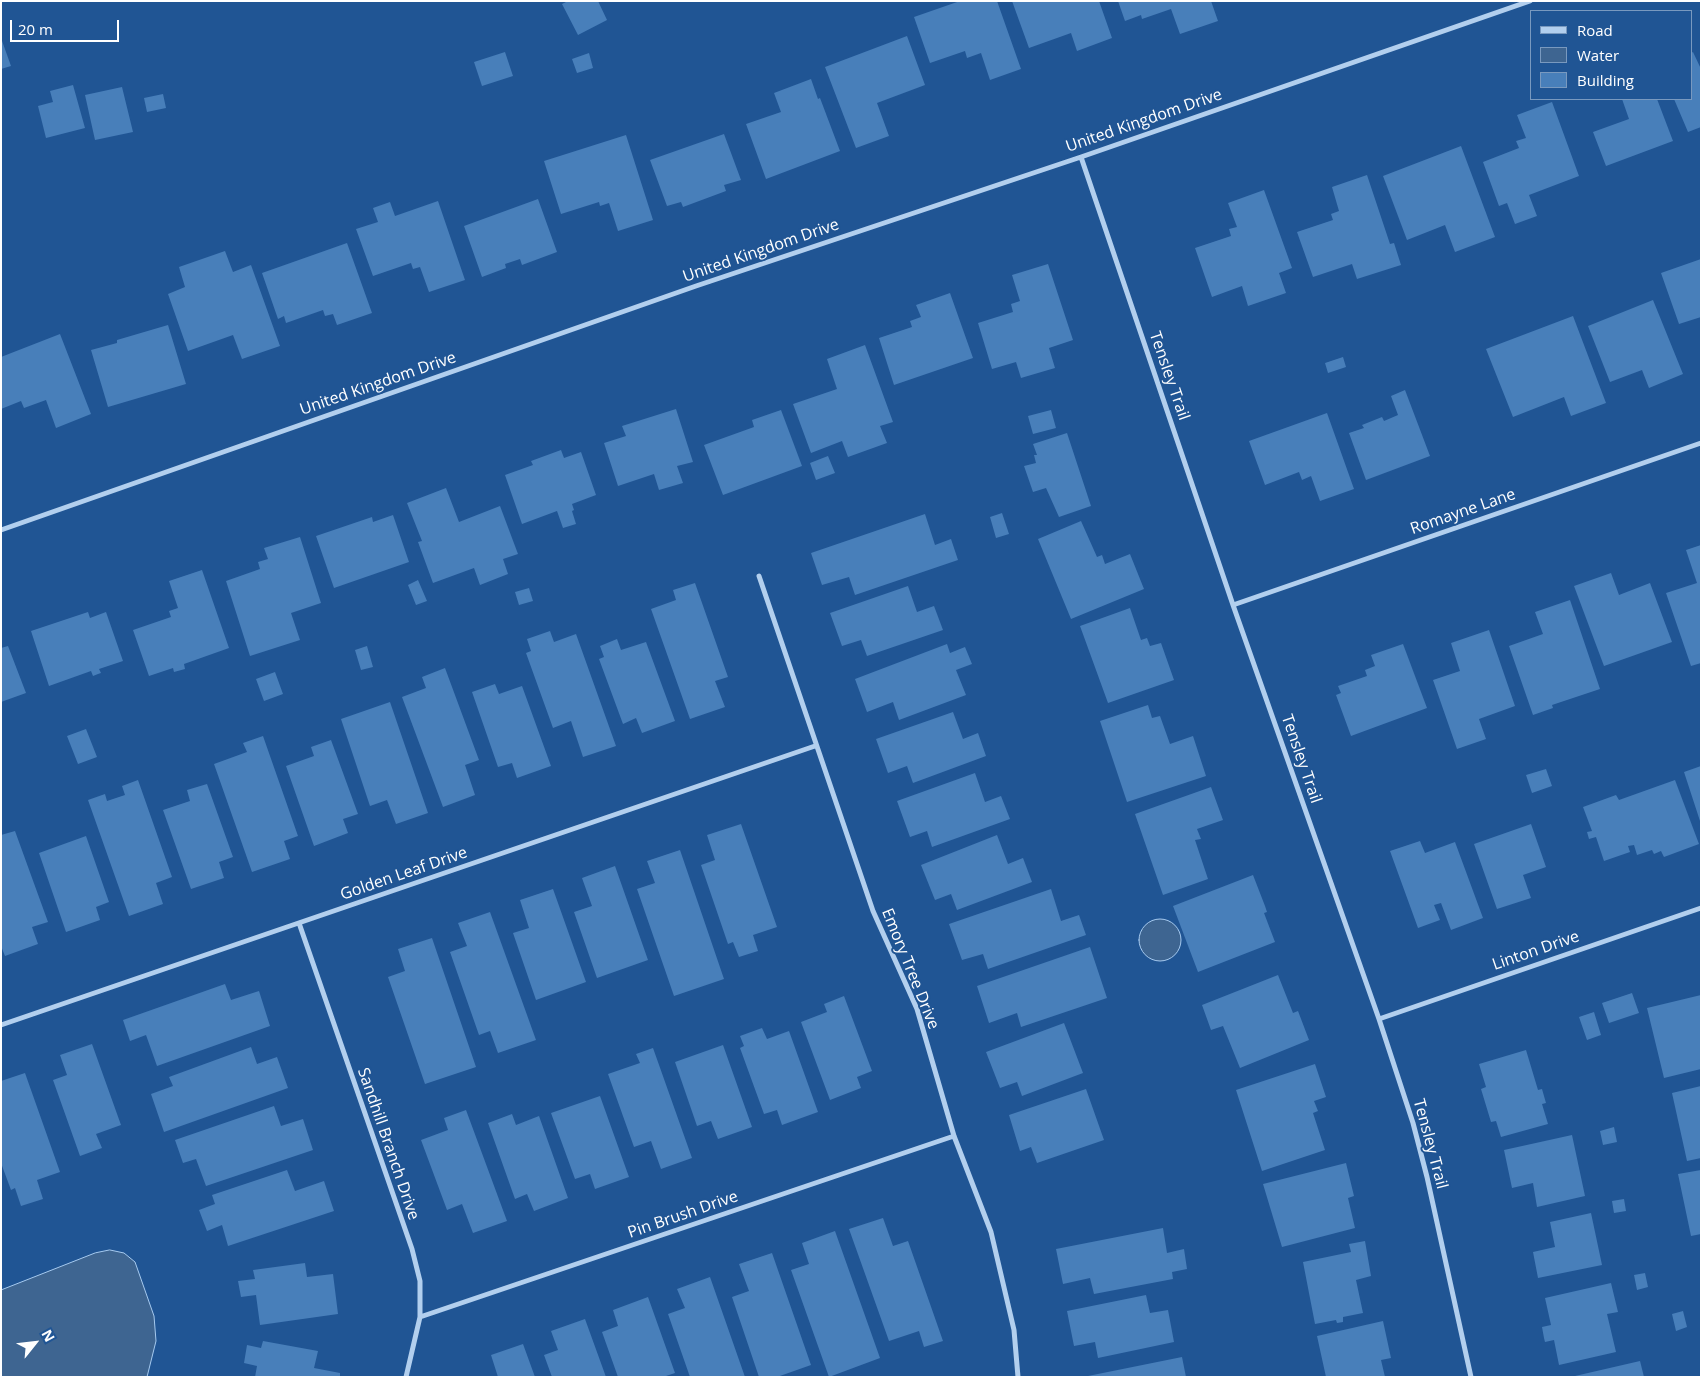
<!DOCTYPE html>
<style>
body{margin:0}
#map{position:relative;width:1702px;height:1378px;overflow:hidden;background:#205594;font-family:"Open Sans",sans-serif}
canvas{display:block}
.frame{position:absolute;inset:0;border:2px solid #fff;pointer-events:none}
.legend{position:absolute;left:1530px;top:10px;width:162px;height:90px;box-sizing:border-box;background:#205594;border:1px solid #7999bf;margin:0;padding:6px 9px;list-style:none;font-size:15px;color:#fff}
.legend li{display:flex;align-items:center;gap:10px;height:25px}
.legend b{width:25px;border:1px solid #7999bf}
.north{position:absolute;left:10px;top:1318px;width:50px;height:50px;-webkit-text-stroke:4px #205594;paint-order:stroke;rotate:61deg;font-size:14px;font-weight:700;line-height:20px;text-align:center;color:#fff}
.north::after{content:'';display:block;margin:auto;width:18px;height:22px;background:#fff;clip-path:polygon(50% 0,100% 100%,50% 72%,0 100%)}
.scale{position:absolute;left:10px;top:20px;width:109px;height:22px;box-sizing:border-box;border:2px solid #fff;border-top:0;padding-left:6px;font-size:15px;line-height:18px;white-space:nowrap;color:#fff;-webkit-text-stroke:4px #205594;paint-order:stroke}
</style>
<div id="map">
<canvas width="1702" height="1378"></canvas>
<div class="frame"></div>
<ul class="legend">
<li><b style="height:6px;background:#b2cfee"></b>Road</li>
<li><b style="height:14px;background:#3e6591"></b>Water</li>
<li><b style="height:14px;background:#487fba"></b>Building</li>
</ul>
<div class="north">N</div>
<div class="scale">20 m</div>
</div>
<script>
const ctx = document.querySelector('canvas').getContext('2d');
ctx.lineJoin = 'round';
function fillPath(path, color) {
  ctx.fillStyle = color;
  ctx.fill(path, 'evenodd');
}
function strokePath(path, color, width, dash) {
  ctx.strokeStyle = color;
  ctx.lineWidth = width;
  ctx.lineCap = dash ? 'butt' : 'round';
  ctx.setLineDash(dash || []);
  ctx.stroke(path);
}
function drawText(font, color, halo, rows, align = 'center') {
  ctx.font = font + ' "Open Sans",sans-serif';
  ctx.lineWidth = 4;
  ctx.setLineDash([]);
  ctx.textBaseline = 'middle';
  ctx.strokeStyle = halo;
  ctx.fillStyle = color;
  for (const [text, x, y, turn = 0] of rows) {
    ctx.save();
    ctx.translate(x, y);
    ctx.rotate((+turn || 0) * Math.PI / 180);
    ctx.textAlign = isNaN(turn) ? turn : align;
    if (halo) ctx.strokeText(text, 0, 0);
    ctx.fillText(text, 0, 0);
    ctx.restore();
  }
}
const water = new Path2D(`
 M1139 940a21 21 0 1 1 42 0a21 21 0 1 1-42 0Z
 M110 1250 124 1253 135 1262 154 1316 156 1341 147 1377H1V1290L95 1253Z`);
fillPath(water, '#3e6591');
strokePath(water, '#a6caef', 1);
fillPath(new Path2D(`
 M568 1H598L607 20 578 35 562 4Z
 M960 1H997L1021 69 990 80 981 53 967 58 965 51 930 63 914 17Z
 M1012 1H1099L1112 38 1077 51 1071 33 1029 48Z
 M1118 1H1211L1218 21 1180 34 1171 9 1142 19 1141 15 1125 21Z
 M907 36 925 85 877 103 889 136 856 148 825 67Z
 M1 38 11 66 1 69Z
 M505 52 513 76 482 86 474 62Z
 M1693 52 1701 69V127L1688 132 1674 99H1691V53Z
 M589 53 593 68 577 73 572 59Z
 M811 79 818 99 820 98 840 151 766 179 746 124 781 112 774 93Z
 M73 85 85 128 46 138 38 106 53 102 50 91Z
 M122 87 133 132 95 140 85 95Z
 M163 94 166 108 147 112 144 98Z
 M1622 99H1657L1673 141 1606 166 1593 132 1629 119Z
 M1552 102 1579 176 1529 195 1537 216 1515 224 1507 203 1499 206 1483 162 1519 148 1516 141 1526 138 1517 115Z
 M724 134 741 180 724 185 726 191 683 207 681 202 667 206 650 160Z
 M626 135 653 220 618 231 609 203 600 206 599 202 561 214 544 161Z
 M1461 146 1495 237 1455 252 1445 225 1407 240 1383 176Z
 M1367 175 1390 244 1394 243 1401 265 1357 279 1352 264 1313 277 1297 232 1333 220 1331 214 1339 211 1332 187Z
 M1264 190 1292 268 1279 273 1286 293 1248 306 1242 286 1212 297 1195 248 1231 236 1229 229 1237 227 1228 203Z
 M538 199 557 252 522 265 520 259 505 264 506 268 482 277 464 226Z
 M438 201 465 280 429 292 420 267 413 269 411 263 373 276 356 229 378 222 373 208 390 202 395 216Z
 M347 243 372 313 337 325 333 314 325 316 323 310 286 323 284 316 278 319 262 273Z
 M225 251 233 272 251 265 280 346 242 359 233 335 188 351 168 294 185 287 179 267Z
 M1701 259V317L1679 324 1661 273Z
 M1048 264 1073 340 1049 348 1055 368 1021 378 1016 362 992 369 978 323 1013 312 1011 304 1020 301 1012 275Z
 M950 293 973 358 894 385 879 338 912 327 910 321 921 317 916 305Z
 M1653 300 1683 374 1649 388 1642 370 1610 382 1588 326Z
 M1573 316 1606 403 1571 416 1564 397 1513 417 1486 349Z
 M168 325 186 384 108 407 91 350 117 343V340Z
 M60 334 91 414 56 428 46 400 24 408 21 401 1 409V357Z
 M865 345 893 422 880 426 887 443 848 457 842 441 811 453 793 404 837 389 827 359Z
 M1343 357 1346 367 1328 373 1325 363Z
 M1405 390 1430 456 1366 480 1349 433 1364 428 1362 425 1382 417 1384 421 1398 415 1391 396Z
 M676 409 693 462 677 466 683 483 659 490 654 474 618 486 604 443 626 436 622 426Z
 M781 410 802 466 723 495 704 445 754 427 752 420Z
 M1051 410 1056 428 1033 434 1028 416Z
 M1327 413 1354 489 1320 501 1311 476 1302 480 1299 472 1265 485 1249 441Z
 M1067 433 1091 506 1059 517 1046 488 1033 492 1024 466 1036 463 1034 455H1037L1033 444Z
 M561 450 564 458 581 452 596 495 572 504 574 510 572 511 576 524 563 528 557 511 522 524 505 475 533 465 531 461Z
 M828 456 835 473 816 480 810 463Z
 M446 488 459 522 500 506 518 554 503 559 508 574 480 585 474 568 433 583 418 542 422 541 407 503Z
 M1002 513 1009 534 996 538 990 517Z
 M925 514 935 545 951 539 958 560 855 595 849 577 822 585 811 553Z
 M393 515 409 562 334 588 316 536 372 517 373 522Z
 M1081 521 1097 557 1102 555 1105 564 1130 554 1144 589 1071 619 1038 539Z
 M300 537 321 603 291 613 300 640 250 656 226 581 260 569 258 562 268 559 264 548Z
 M1701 545V663L1691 666 1666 593 1697 583 1686 550Z
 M202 570 229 648 184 664 185 669 174 672 173 668 149 676 133 630 171 617 169 611 178 608 169 581Z
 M1611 573 1619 595 1650 583 1672 642 1604 666 1574 586Z
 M418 580 427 601 416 605 408 585Z
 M695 583 728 677 715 681 725 707 690 719 651 609 676 600 673 590Z
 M908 586 917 612 934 606 943 630 867 656 861 640 842 646 830 613Z
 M529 588 533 601 519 605 515 592Z
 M1570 600 1600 689 1552 705 1553 708 1533 715 1509 646 1543 634 1535 612Z
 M1130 608 1141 640 1147 638 1150 646 1161 643 1174 680 1108 703 1080 626Z
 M88 612 90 618 106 612 123 661 99 669 101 673 98 674 93 676 91 671 49 686 31 631Z
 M1489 630 1515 706 1479 719 1486 739 1457 749 1433 680 1460 671 1451 643Z
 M550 631 554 642 576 634 616 746 583 757 571 721 553 728 526 653 531 651 527 639Z
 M617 639 621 650 646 642 675 721 642 733 636 718 623 724 599 659 604 657 600 646Z
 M947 644 950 653 965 647 972 664 956 670 966 695 899 720 893 702 867 712 855 679Z
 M1403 644 1427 708 1351 736 1336 695 1341 693 1338 686 1367 676 1365 670 1375 666 1371 655Z
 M8 646 26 693 1 702V648Z
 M367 646 373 667 361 670 355 650Z
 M445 668 479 760 465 765 475 795 443 807 402 697 426 688 422 677Z
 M275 672 283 694 264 701 256 679Z
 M495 684 499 694 522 686 551 766 517 778 512 763 498 767 472 692Z
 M390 702 428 813 396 824 387 800 370 806 341 719Z
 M1148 705 1152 718 1160 716 1170 744 1193 736 1206 776 1127 802 1100 721Z
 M953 712 963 739 978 733 986 756 913 783 907 766 888 773 876 739Z
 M86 729 97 757 78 764 67 736Z
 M263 736 298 836 284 841 290 859 252 872 214 764 247 752 243 743Z
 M331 740 358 814 343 819 348 833 314 846 286 766 314 756 311 747Z
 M1701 766V821H1700L1684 772Z
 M1546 769 1552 786 1532 793 1526 775Z
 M975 773 985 802 1001 796 1010 819 932 847 927 831 910 837 897 801Z
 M138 780 172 877 156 883 163 904 129 916 88 800 105 794 107 801 125 795 122 786Z
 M1675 780 1699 844 1664 857 1661 851 1654 854 1652 850 1637 855 1634 845 1628 846 1630 852 1604 861 1596 837 1589 839 1587 832 1592 831 1583 807 1616 795 1619 800Z
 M207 784 233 857 219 862 224 878 191 889 163 810 190 801 187 790Z
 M1211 787 1223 820 1197 829 1201 839 1195 840 1208 879 1163 895 1135 814Z
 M741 824 777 927 753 935 758 951 739 957 733 942 728 944 701 865 715 860 707 835Z
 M1531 824 1546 867 1523 875 1531 898 1497 909 1474 844Z
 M15 831 48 922 32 927 38 944 5 956 1 946V835Z
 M997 835 1008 864 1023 858 1032 882 957 910 951 894 935 900 921 865Z
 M86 836 109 902 96 907 100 920 66 932 39 853Z
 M1420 841 1425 853 1455 842 1483 918 1451 930 1441 903 1434 905 1440 920 1418 928 1390 851Z
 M680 850 724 979 674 996 637 889 655 883 647 861Z
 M615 866 648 960 597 978 574 912 592 906 582 878Z
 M1253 875 1265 906 1267 912 1264 913 1275 942 1198 972 1173 906Z
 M553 889 586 982 536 1000 513 933 529 928 520 900Z
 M1051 889 1061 921 1079 915 1086 935 988 969 983 954 962 960 949 924Z
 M490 912 536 1040 498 1053 490 1031 479 1035 450 952 467 946 458 923Z
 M432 938 476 1067 425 1084 388 977 405 971 398 949Z
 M1090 947 1107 998 1021 1027 1017 1013 989 1023 977 986Z
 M1278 975 1293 1013 1298 1011 1309 1040 1240 1068 1223 1026 1211 1030 1202 1005Z
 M225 984 231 1000 259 991 270 1026 157 1066 146 1035 130 1041 123 1020Z
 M1632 993 1639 1013 1609 1023 1602 1003Z
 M1701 995V1069L1664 1078 1647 1008Z
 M844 996 872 1071 857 1077 861 1088 830 1100 801 1022 827 1012 824 1004Z
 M1594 1012 1601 1035 1587 1040 1579 1017Z
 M1064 1023 1083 1073 1022 1096 1017 1082 1000 1088 986 1052Z
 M762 1028 767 1039 789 1031 818 1112 782 1125 777 1110 764 1114 740 1048 744 1046 740 1036Z
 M92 1044 121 1125 96 1134 102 1148 80 1156 53 1080 67 1075 60 1055Z
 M723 1045 752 1127 718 1139 711 1121 697 1126 675 1062Z
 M251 1047 257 1064 277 1057 288 1088 164 1132 151 1094 173 1086 169 1077Z
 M653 1048 692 1158 661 1169 651 1141 634 1147 608 1074 640 1063 636 1054Z
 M1526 1050 1538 1090 1542 1089 1546 1103 1542 1104 1548 1124 1501 1137 1496 1121 1491 1122 1481 1089 1486 1087 1479 1064Z
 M1315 1064 1326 1097 1314 1101 1318 1111 1313 1113 1325 1150 1262 1171 1236 1090Z
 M25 1073 60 1172 37 1180 43 1199 21 1206 15 1188 11 1190 1 1163V1081Z
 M1701 1086V1158L1687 1161 1672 1093Z
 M1086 1089 1104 1140 1037 1163 1031 1147 1020 1151 1009 1115Z
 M600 1096 629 1177 595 1189 590 1174 575 1179 551 1113Z
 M274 1106 281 1126 303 1119 313 1150 206 1186 196 1159 183 1163 175 1140Z
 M466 1110 507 1221 473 1233 462 1204 447 1210 421 1140 448 1130 444 1118Z
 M512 1114 516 1125 539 1116 568 1198 534 1211 527 1194 515 1199 488 1123Z
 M1614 1127 1617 1142 1603 1145 1600 1131Z
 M1572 1135 1585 1196 1537 1207 1533 1183 1512 1188 1504 1150Z
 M1346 1163 1354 1196 1348 1198 1355 1228 1282 1247 1263 1184Z
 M287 1170 295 1191 324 1181 334 1211 228 1246 222 1225 207 1231 199 1210 215 1204 212 1195Z
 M1701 1170V1234L1691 1236 1678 1174Z
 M1624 1199 1626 1211 1614 1213 1612 1201Z
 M1591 1213 1602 1265 1538 1278 1533 1252 1555 1247 1550 1222Z
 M883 1218 893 1246 908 1241 943 1341 924 1347 919 1331 889 1341 849 1229Z
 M1163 1228 1167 1253 1184 1249 1187 1269 1172 1272 1173 1279 1094 1294 1090 1278 1063 1284 1056 1249Z
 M835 1231 880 1358 829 1377 791 1270 809 1264 802 1243Z
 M1365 1241 1371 1276 1356 1280 1363 1313 1343 1317V1322L1337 1323 1336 1320 1315 1324 1303 1262 1351 1252 1349 1244Z
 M772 1253 811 1365 777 1377H759L732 1297 749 1291 739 1264Z
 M305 1263 307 1277 333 1274 338 1314 260 1325 256 1295 241 1297 238 1281 255 1279 253 1270Z
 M1645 1273 1648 1287 1637 1290 1634 1275Z
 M710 1277 745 1377H690L668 1314 685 1308 677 1289Z
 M1611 1283 1618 1312 1607 1314 1616 1352 1559 1365 1554 1340 1545 1342 1544 1338 1542 1327 1551 1325 1545 1298Z
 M1146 1295 1150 1313 1168 1310 1174 1342 1098 1358 1095 1342 1074 1346 1067 1311Z
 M648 1297 675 1373 663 1377H618L602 1332 618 1326 613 1310Z
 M1683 1311 1687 1327 1676 1331 1672 1314Z
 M585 1319 606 1377H552L544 1355 558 1350 551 1331Z
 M1383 1321 1391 1358 1381 1360 1385 1377H1326L1317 1336Z
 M263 1341 318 1351 314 1368 340 1373V1377H255L257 1366 244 1363 247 1345 261 1348Z
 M523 1344 535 1377H498L491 1355Z
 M1182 1357 1186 1377H1088V1376Z
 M1640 1361 1644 1377H1575V1376Z`), '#487fba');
strokePath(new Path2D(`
 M1081 157 1233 605 1379 1019 1413 1123 1427 1177 1471 1377
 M1 530 696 286 1081 157 1530 1
 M759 576 873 911 917 1009 954 1136 991 1232 1014 1330 1018 1377
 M1233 605 1701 443
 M299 923 412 1249 420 1281V1317L406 1377
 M1379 1019 1701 908
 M1 1025 815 746
 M420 1317 954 1136`), '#b2cfee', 5);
drawText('16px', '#fff', '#205594', [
 ["United Kingdom Drive",1144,121,-19],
 ["United Kingdom Drive",761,251,-19],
 ["Tensley Trail",1169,376,71],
 ["United Kingdom Drive",378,384,-19],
 ["Romayne Lane",1463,512,-19],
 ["Tensley Trail",1301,759,71],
 ["Golden Leaf Drive",404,874,-19],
 ["Linton Drive",1536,951,-19],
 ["Emory Tree Drive",910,969,68],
 ["Sandhill Branch Drive",388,1144,71],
 ["Tensley Trail",1430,1144,75],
 ["Pin Brush Drive",683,1215,-19]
]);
</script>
